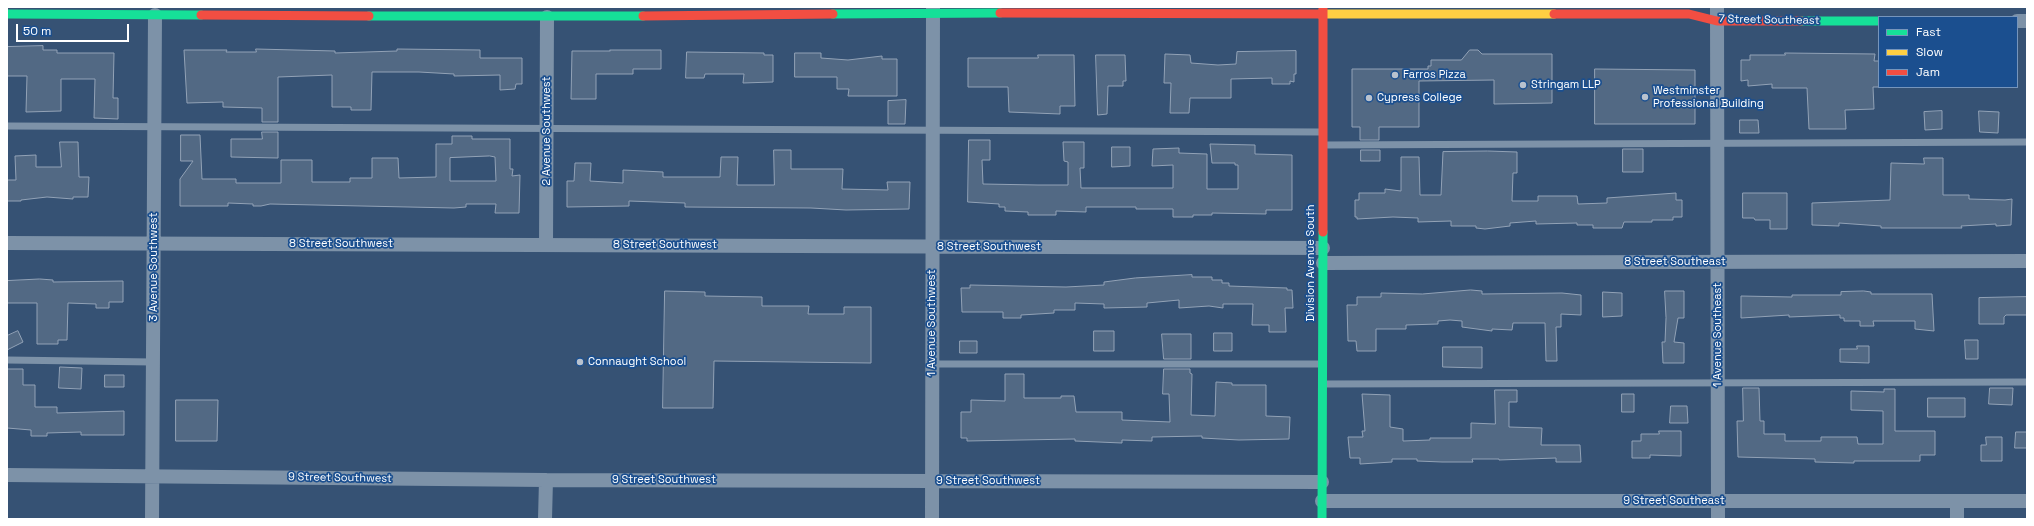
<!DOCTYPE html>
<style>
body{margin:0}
#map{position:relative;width:2034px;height:526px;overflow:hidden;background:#365274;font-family:"Space Grotesk",sans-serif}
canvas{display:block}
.frame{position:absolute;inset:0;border:8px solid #fff;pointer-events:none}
.legend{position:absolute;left:1878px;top:16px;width:140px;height:72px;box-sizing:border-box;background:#1b4f8f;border:1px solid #7695bc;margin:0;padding:5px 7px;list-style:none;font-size:12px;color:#fff}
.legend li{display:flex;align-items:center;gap:8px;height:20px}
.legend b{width:20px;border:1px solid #7695bc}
.scale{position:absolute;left:16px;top:24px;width:113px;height:18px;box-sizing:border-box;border:2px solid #fff;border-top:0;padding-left:5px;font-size:12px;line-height:14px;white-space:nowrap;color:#fff;-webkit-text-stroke:3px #1b4f8f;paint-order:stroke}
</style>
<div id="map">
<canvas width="2034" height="526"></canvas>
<div class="frame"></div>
<ul class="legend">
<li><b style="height:5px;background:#16e098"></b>Fast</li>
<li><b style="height:5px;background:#ffcf43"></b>Slow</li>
<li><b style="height:5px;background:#f24e42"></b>Jam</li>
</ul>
<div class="scale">50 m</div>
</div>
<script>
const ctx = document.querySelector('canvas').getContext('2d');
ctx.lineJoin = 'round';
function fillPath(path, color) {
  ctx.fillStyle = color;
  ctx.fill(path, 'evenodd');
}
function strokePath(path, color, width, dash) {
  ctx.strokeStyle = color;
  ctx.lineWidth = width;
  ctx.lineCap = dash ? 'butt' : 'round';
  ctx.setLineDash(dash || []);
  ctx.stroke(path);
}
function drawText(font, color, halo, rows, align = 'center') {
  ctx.font = font + ' "Space Grotesk",sans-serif';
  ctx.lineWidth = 3.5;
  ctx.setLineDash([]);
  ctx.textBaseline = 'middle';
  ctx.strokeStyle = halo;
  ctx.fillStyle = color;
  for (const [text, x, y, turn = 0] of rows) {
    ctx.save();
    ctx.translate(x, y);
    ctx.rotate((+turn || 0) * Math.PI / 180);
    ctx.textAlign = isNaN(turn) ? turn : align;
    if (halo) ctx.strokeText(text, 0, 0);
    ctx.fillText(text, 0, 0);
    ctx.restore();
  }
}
const building = new Path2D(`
 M43 46V50H57V53H114L113 98H118V119L94 118 95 79H61V111L26 112 27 76H7V47Z
 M256 49 335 51V53L397 51V49L480 50V58H522V84H516L515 89 500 90V75L454 76V74L419 72H372L371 110H351V107H332V75L278 77V122H262V108L223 107V102L187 103 184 50H227L226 52H256Z
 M610 50H661V69H633V74H596V99H571L572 51H610Z
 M1470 50H1478L1482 54H1552V103L1494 104V80L1419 81V127H1379V140H1360V127H1352V69H1428V66H1431V60H1461Z
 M1296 51V74H1294V82L1290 81V84H1272V78L1231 79V98H1190L1189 113H1170L1171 83H1164L1165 54 1190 55 1191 63 1218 65 1236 64 1237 52Z
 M687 52 764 53V55H773V82L743 83 744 74H705L704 78H686Z
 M795 53H821V58L848 60 882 56V59H897V96H848L849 89H837V77H795Z
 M1785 53 1875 54 1874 61H1879V87H1873L1874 109 1845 110 1846 129H1809L1807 88H1772V84L1748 86V80L1741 81V60H1750V55H1785Z
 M1038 55H1074L1075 106H1060V114L1009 112 1008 87H968V58H1038Z
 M1096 55H1125L1126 81H1123V86H1108L1107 114 1098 115Z
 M1595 69 1695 70V124H1595Z
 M906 100 905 124H888V101Z
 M1942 111V129L1925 130 1924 112Z
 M1979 111 1999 112 1998 133 1980 132Z
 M1740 120H1758L1759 133H1740Z
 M262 132H278V158L231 157V139H262Z
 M181 135H200L202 179H236V183H281V160H312V182H350V178H372V158H398L399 178 436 177V144H452V136H472V139H510V169H513L512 176 520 175 519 213H495L496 204H466V207L454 208 270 204 261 206H253V204L228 203V206H180V179L193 161H181ZM490 156 495 157 496 181H450V158Z
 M969 140H990V160H982L983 184 1038 185H1068V162L1064 161 1063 142H1084V168H1080L1081 188H1173V165L1152 166 1153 149 1179 148V153L1207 154V189H1238V165H1235V163H1212L1210 144 1255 145V154L1292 155V210H1266V214L1212 213V215H1193V217H1173V209H1136V207H1086V212L1056 211V215H1028V212L1005 211V207H999V204L968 202Z
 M60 142H78L79 177H89L88 197H73V199L47 197 21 200V201H7V180H16L15 156 36 155V167H61Z
 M1112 147H1130V166L1112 167Z
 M1623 149H1643V172H1623Z
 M774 150H791V169H843L842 189 888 190 887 182H910L909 209 846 210 811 208 685 207V203L629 201V206L567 207V181H574L575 163H591L590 181 623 183V170L663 172V177H720L721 157H738L737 185H774Z
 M1361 150H1380V161H1361Z
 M1488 151 1517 152V173H1513L1512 201H1538V196H1577L1578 204 1607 203V198L1676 193V200H1682V217H1673V220H1652V222H1624L1622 228H1593V225H1577V223L1536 224V221L1510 223V226L1485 229 1476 228V226H1451V221L1418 222V218L1393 217 1357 219V217H1355V200H1359V193H1385V189L1401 191V157H1419L1420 195H1441L1443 152Z
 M1924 158H1943V195H1969V199L2005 200 2012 199 2011 225 1996 226V224L1961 226 1962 228H1881V226L1839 223V226L1812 225V203L1890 200 1891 163 1924 164Z
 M1743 193H1787V229H1770V220H1755L1754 218H1743Z
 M1192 275V277H1212V280H1222V283H1229V286L1287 288V290H1292L1293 308H1285L1286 332H1269V325H1252L1253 304H1223V308L1209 306 1179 308V300L1147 303V307L1104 308V304L1075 303V310H1054V313L1021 315V318H1003V312H962L961 288H970V285L1066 287 1104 285V282L1135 278Z
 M40 279 53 280V282L123 281V302H109V308H96V304L68 303 67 340H58V344H37V303H7V281Z
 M1471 290 1482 291V294L1562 293 1581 295V315L1561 314V327H1556L1557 361H1546L1545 323H1513L1512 330 1492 329V331L1462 327V321L1450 320 1438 321V324L1406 325V329H1376V351H1357L1356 341H1348L1347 305H1357V297H1381V293L1422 294Z
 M665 291 705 292V296L762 297V306H809L808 314H844V307H871V363L714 361 713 408H663Z
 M1665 291H1684V318H1678L1674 342 1684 343V363H1663L1662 342H1665L1666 318Z
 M1864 291 1871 292V294H1932L1934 331 1915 329V321H1873L1874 326H1860V321H1844V318H1840V315L1789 317V315L1741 318V296L1792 297V295H1841V292Z
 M1603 292 1622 293V316L1603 317Z
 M2027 297V315H2006L2004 317V324H1979V298Z
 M18 331 23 342 7 350V336Z
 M1094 331H1114V351H1094Z
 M1214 333H1232V351H1214Z
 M1162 334H1191V359H1164Z
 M1965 340H1978V359H1966Z
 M960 341H977V353H960Z
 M1857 346H1869V363L1840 362V349H1857Z
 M1443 347H1482V368L1443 367Z
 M60 367 82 368 81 389 59 388Z
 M7 369H23V385H35V407H57V413L124 411V435H81V432L47 433V436H31V430L7 428Z
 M1164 369H1190V373L1192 374 1191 415 1215 416 1216 382 1232 383V385H1266V416L1290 417 1289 439 1239 440 1202 438V436L1152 437V441L1122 440V443L1075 441V439L967 441V438H961V412H971V400L1005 401V374H1024V398H1061V396H1074L1076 412H1122V420L1170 422 1169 394H1163Z
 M105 375H124V387H105Z
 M1743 388H1759L1760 421H1764V434H1785V441H1821V437H1857L1858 444H1883V411L1851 410V391L1884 392V389H1895V431H1935V455H1920V461H1854V463L1815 462V459L1738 457 1737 421H1743Z
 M1990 388H2013L2012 405 1989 404Z
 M1495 390H1517V402H1509V427L1542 428 1541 445H1580L1581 462H1556V458L1499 460V459H1472L1473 462H1442L1417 461V459H1392V462L1360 464V458H1350L1348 437H1363L1362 431H1365L1362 394 1390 395V427L1403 429V441L1430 440V438H1471V423L1495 424Z
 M1622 394H1634V412H1622Z
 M1928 398H1965V417H1928Z
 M176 400H218L217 441H176Z
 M1671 406H1687L1688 423H1670Z
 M1659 431H1681V456L1650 455V458H1632V441H1641V434H1659Z
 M2016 432H2027V448H2015Z
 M1986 437H2002V461H1981V445H1986Z`);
fillPath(building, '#526984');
strokePath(building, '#92a2b6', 1);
strokePath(new Path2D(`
 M7 126 1321 132
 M1324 145 2027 142
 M7 360 153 362
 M932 364H1322
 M1323 384 2027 382`), '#7d92a8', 7);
strokePath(new Path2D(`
 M1717 7 1718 519
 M2017 21H2027
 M7 243 1323 248
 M546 245 547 17
 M1323 263 2027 261
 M7 475 546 480 1322 482
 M1322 501H2027
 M1957 501V519
 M152 519 155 15
 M545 519 546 480
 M932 519 933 7`), '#7d92a8', 14);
strokePath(new Path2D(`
 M7 14 201 15
 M833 14 1000 13
 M369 16H643
 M1801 21H1879
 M1322 519 1323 232`), '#16e098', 9);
strokePath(new Path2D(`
 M1320 14H1554`), '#ffcf43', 9);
strokePath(new Path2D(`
 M1000 13 1320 14
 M1554 14H1689L1717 21H1801
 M201 15 369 16
 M643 16 833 14
 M1323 232V7`), '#f24e42', 9);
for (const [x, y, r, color] of [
 [1395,75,4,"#b9c2ce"],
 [1523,85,4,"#b9c2ce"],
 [1645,97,4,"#b9c2ce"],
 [1369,98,4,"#b9c2ce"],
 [580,362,4,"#b9c2ce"]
]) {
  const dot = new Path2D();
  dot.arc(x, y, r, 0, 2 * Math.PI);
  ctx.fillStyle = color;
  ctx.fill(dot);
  strokePath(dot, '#1b4f8f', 1.5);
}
drawText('11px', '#fff', '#1b4f8f', [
 ["7 Street Southeast",1769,20,1],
 ["2 Avenue Southwest",547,131,-90],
 ["8 Street Southwest",341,244],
 ["8 Street Southwest",665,245],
 ["8 Street Southwest",989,247],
 ["8 Street Southeast",1675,262],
 ["Division Avenue South",1311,263,-90],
 ["3 Avenue Southwest",154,267,-90],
 ["1 Avenue Southwest",932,323,-90],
 ["1 Avenue Southeast",1718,335,-90],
 ["9 Street Southwest",340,478,1],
 ["9 Street Southwest",664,480],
 ["9 Street Southwest",988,481],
 ["9 Street Southeast",1674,501]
]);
drawText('11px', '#fff', '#1b4f8f', [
 ["Farros Pizza",1403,75],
 ["Stringam LLP",1531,85],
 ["Westminster",1653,91],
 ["Professional Building",1653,104],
 ["Cypress College",1377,98],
 ["Connaught School",588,362]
], 'left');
</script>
